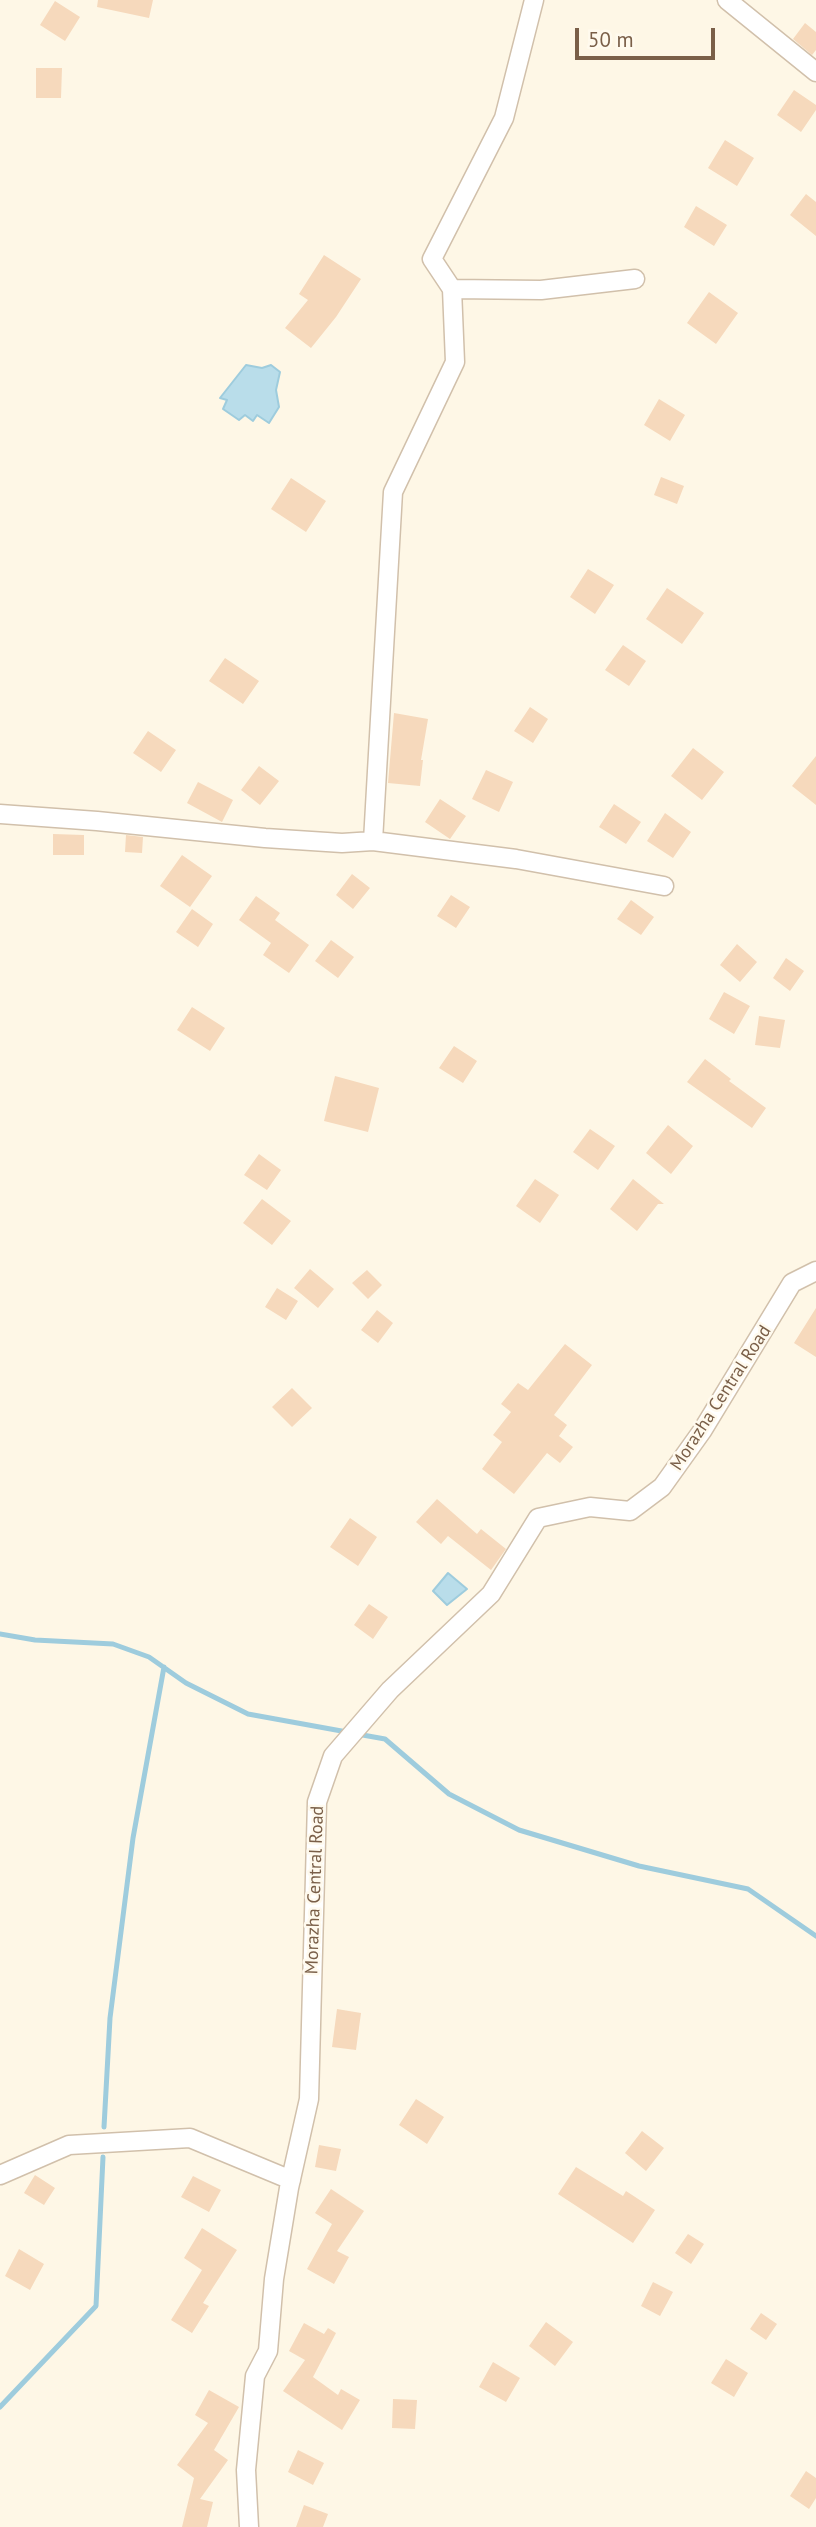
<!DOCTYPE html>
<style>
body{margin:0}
#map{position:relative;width:816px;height:2527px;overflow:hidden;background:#fef7e6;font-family:"PT Sans",sans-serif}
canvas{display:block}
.scale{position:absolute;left:575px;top:28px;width:140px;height:32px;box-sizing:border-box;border:4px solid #7a5f48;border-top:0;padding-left:9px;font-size:21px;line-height:24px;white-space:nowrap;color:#7a5f48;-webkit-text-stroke:5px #fffaee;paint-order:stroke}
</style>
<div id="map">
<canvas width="816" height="2527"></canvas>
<div class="scale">50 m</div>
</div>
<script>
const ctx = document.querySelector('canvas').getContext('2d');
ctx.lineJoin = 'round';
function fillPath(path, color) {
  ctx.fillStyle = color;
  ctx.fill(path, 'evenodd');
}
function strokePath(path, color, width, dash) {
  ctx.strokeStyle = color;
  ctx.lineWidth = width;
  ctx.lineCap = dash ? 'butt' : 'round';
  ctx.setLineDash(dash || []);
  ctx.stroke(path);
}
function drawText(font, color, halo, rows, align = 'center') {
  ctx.font = font + ' "PT Sans",sans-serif';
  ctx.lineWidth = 5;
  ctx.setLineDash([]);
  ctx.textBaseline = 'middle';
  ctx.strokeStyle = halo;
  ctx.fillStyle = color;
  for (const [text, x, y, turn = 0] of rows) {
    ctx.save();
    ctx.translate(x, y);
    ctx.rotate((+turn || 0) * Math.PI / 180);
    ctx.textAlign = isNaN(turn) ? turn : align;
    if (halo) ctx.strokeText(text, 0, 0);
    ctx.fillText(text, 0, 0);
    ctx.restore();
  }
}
const water = new Path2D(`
 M246 365 262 368 271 365 280 372 276 390 279 407 269 423 257 415 253 421 245 415 239 420 223 409 227 400 220 398Z
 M448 1573 467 1589 447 1605 433 1591Z`);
fillPath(water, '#b9ddea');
strokePath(water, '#9eccdd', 2);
strokePath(new Path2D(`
 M0 1634 35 1640 113 1644 149 1657 186 1683 248 1714 347 1732
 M357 1734 385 1739 449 1794 519 1830 639 1866 748 1889 816 1936
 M104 2127 110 2018 133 1838 164 1667
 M0 2407 96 2306 103 2157`), '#9eccdd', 5);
fillPath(new Path2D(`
 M98 0H153L149 18 97 7Z
 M55 1 80 17 65 41 40 25Z
 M805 23 816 32V50L812 55 793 39Z
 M36 68H62L61 98H36Z
 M794 90 816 105V110L801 132 777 115Z
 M725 140 754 158 737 186 708 168Z
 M806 194 816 202V236L790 215Z
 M696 206 727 225 714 246 684 227Z
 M324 255 361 279 336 317 311 348 285 328 308 300 299 294Z
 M709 292 738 313 716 344 687 323Z
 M659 399 685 415 670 441 644 425Z
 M661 477 684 486 677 504 654 495Z
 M291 478 326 501 306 532 271 509Z
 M588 569 614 585 595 614 570 597Z
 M667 588 704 613 682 644 646 619Z
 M623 645 646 661 629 686 605 670Z
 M225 658 259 681 243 704 209 681Z
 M530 707 548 719 533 743 514 731Z
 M394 713 428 719 421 760H423L420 786 388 783Z
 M148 731 176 750 161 772 133 753Z
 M693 748 724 772 702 800 671 776Z
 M816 756V805L792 786Z
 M259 766 279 781 260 805 241 790Z
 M486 770 513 782 499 812 472 799Z
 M198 782 233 800 222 822 187 803Z
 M440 799 466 816 450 839 425 822Z
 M614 804 641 822 626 844 599 827Z
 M665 813 691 832 673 858 647 841Z
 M53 834 84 835V855H53Z
 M126 835 143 837 142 853 125 852Z
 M182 855 212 876 190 907 160 886Z
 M352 874 370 888 353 909 336 895Z
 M451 895 470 907 456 928 437 916Z
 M256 896 280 913 275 920 309 945 289 973 263 955 271 943 239 920Z
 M631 900 654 917 641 935 617 919Z
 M192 909 213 924 198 947 176 932Z
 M331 940 354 957 338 978 315 961Z
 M737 944 757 962 740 982 720 965Z
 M786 958 804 971 790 991 773 978Z
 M724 992 750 1006 734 1034 709 1019Z
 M192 1007 225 1028 210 1051 177 1030Z
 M759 1016 785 1020 780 1048 755 1045Z
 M454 1046 477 1061 463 1083 439 1068Z
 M705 1059 731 1079 729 1081 766 1108 752 1128 687 1082Z
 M335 1076 379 1088 368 1132 324 1121Z
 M668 1125 693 1146 671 1174 646 1153Z
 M590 1129 615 1146 598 1170 573 1152Z
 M259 1154 281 1170 267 1190 244 1175Z
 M535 1179 559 1195 540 1223 516 1206Z
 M633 1179 664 1204H658L637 1231 610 1209Z
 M262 1199 291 1221 272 1245 243 1223Z
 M310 1269 334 1289 318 1308 294 1288Z
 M367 1270 382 1285 368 1299 352 1283Z
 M277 1288 298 1301 286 1320 265 1307Z
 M816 1308V1357L794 1343Z
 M377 1310 393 1323 378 1343 361 1330Z
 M565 1344 592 1365 554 1415 567 1425 559 1436 573 1447 560 1463 547 1453 514 1494 482 1469 502 1442 493 1435 511 1412 501 1404 518 1383 528 1390Z
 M292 1388 312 1408 292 1427 272 1407Z
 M437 1499 477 1534 481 1529 506 1549 491 1570 448 1536 441 1544 416 1522Z
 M350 1518 377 1537 358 1566 330 1547Z
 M369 1604 388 1617 373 1639 354 1625Z
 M337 2009 361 2013 356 2050 332 2047Z
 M416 2099 444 2117 427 2144 399 2125Z
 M642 2131 664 2148 646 2171 625 2153Z
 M319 2145 341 2149 336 2171 315 2167Z
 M576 2167 623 2196 626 2191 655 2210 633 2243 558 2194Z
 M35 2175 55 2188 44 2205 24 2193Z
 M193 2176 221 2190 209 2212 181 2197Z
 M331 2189 364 2211 337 2251 349 2257 334 2284 307 2269 332 2224 315 2213Z
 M202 2228 237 2250 203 2303 209 2306 192 2333 171 2320 202 2270 184 2258Z
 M688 2234 704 2244 691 2264 675 2253Z
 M19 2249 44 2264 30 2290 5 2276Z
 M653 2282 673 2292 660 2316 641 2306Z
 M761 2313 777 2324 766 2340 750 2329Z
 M546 2322 573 2342 555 2366 529 2346Z
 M304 2323 324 2334 328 2328 336 2333 313 2377 338 2395 341 2389 360 2400 342 2430 283 2391 305 2360 289 2351Z
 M726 2359 748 2373 734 2397 711 2383Z
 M493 2362 520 2378 506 2402 479 2387Z
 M209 2390 239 2407 214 2450 228 2460 200 2499 213 2502 207 2527H182L194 2478 177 2465 208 2423 195 2415Z
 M393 2399 417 2400 415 2429 392 2428Z
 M298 2450 324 2463 313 2485 288 2472Z
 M806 2471 816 2478V2498L809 2509 790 2496Z
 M304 2505 328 2514 323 2527H296Z`), '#f6d9bc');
const minor = new Path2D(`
 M727 0 816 72
 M452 289 541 290 635 279
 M0 814 97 821 265 838 342 843 373 841 516 859 664 886
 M373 841 393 492 455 362 452 289 432 259 504 118 534 0
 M0 2175 69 2145 190 2138 291 2180
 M249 2527 246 2470 255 2376 268 2351 274 2279 289 2188 309 2099 317 1802 333 1756 390 1690 491 1594 538 1518 590 1507 630 1511 662 1487 702 1431 792 1283 816 1271`);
strokePath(minor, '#d1c0ab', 21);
strokePath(minor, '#fff', 18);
drawText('18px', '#7a5f48', '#fffaee', [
 ["Morazha Central Road",721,1398,-57],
 ["Morazha Central Road",315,1890,-88]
]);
</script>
